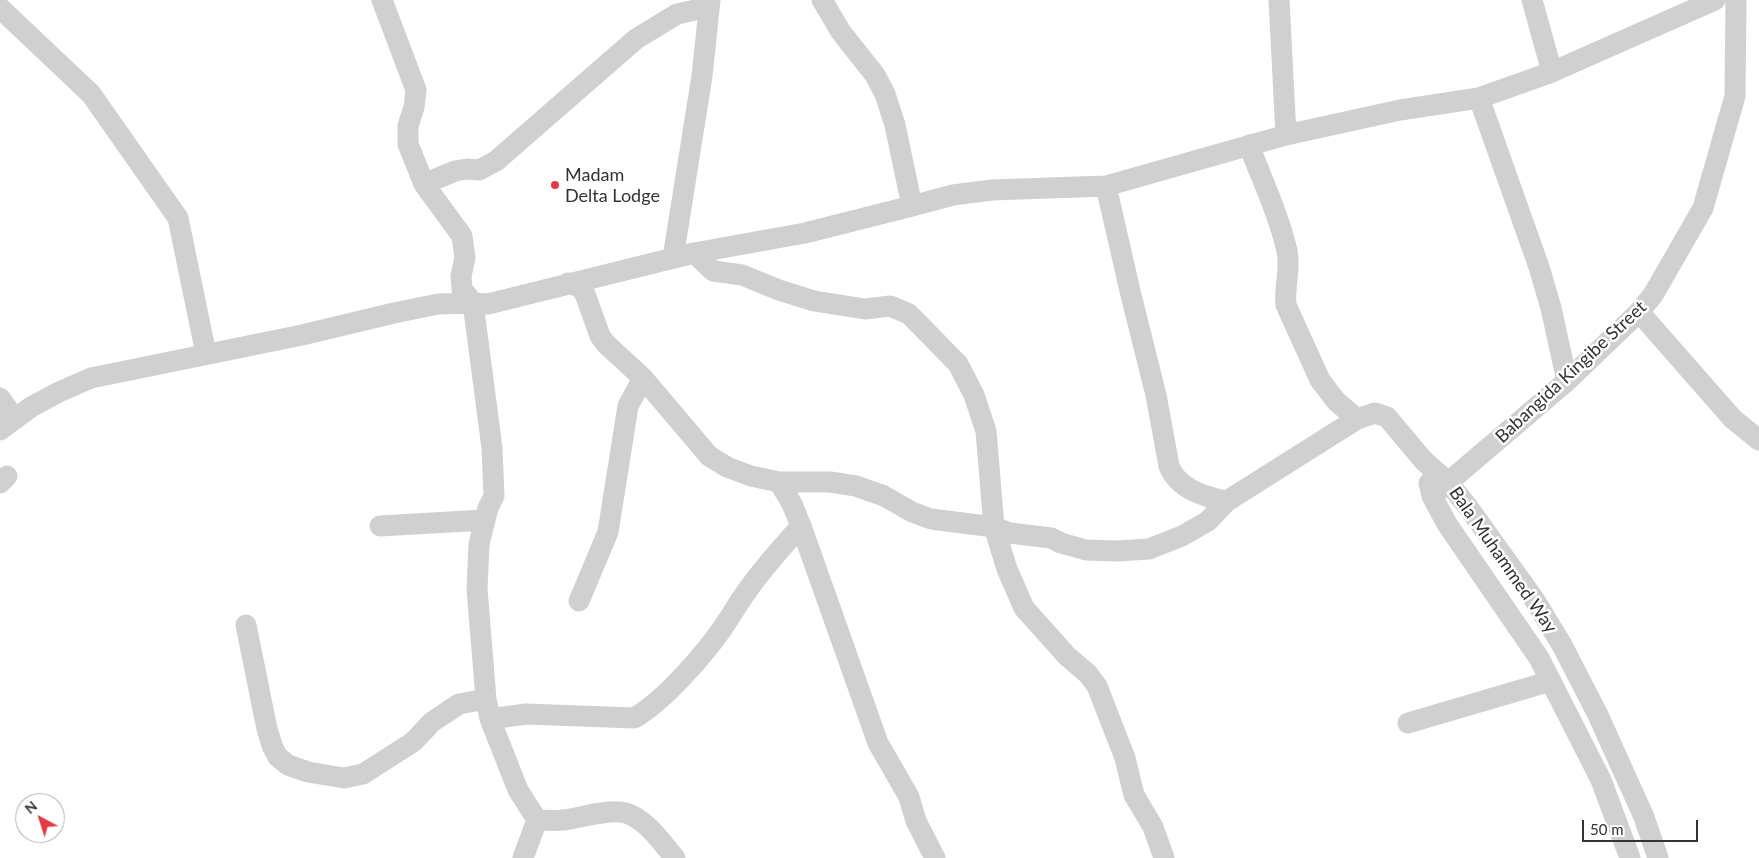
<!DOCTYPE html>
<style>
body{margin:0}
#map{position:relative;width:1759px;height:858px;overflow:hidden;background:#fff;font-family:Lato,sans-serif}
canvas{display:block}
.north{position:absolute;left:15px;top:793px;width:50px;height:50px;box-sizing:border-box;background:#fff;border:1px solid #adadad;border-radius:50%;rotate:320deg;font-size:14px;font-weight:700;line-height:20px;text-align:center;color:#333}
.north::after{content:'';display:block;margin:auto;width:18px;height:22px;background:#e63946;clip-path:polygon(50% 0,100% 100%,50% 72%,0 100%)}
.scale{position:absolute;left:1582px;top:820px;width:116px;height:22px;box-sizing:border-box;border:2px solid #333;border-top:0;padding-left:6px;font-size:15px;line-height:18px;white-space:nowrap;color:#333;-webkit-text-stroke:4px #fff;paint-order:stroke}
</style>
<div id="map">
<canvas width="1759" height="858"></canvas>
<div class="north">N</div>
<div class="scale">50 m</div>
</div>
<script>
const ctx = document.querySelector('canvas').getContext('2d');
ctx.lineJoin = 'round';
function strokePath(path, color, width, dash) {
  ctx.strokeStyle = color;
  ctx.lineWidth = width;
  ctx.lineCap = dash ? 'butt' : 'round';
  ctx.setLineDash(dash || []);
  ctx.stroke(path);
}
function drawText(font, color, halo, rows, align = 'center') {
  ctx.font = font + ' Lato,sans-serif';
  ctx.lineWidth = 5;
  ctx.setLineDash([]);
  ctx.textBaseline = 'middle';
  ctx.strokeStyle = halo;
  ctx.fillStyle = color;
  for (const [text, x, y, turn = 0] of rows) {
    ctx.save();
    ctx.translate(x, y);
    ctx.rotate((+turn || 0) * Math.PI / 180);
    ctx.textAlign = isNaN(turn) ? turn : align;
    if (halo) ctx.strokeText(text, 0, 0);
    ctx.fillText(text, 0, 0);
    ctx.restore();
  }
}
strokePath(new Path2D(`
 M382 0 416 90 414 107 408 126V144L424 184 462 236 465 258 461 276 462 289 473 303 488 304 694 253 805 233 912 206 953 195 992 190 1106 186 1286 135 1400 110 1479 98 1552 72 1715 0
 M822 0 841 32 875 75 885 94 895 125 912 206
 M1279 0 1286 135
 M1532 0 1552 72
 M0 8 91 94 178 218 206 354
 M1479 98 1539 267 1551 308 1567 381
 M1249 145C1262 180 1279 215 1287 251 1291 269 1284 286 1286 305L1320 380 1336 401 1357 419
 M424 184 455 171 467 169 479 170 496 161 636 39 677 14 709 7
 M1106 186 1130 291 1156 395 1169 466C1178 489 1204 497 1227 501
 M694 253 713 271 742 275 779 290 814 301 865 309 890 306 909 314 958 364 974 395 986 431 994 527 1007 569 1024 608 1067 656 1088 674 1097 686 1125 758 1134 795 1153 827 1164 858
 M673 258 702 76 710 0
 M568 283 580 287 585 294 600 336 606 344 643 378 709 456 727 467 751 476 779 482H830L856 486 884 496 912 512 931 519 994 527 1010 533 1051 538 1061 543 1086 550 1116 551 1149 549 1182 536 1208 521 1227 501 1357 419 1375 413 1387 417 1424 461 1448 482 1468 507 1534 599 1562 645 1598 715 1644 817 1658 858
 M1639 312 1733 419 1759 440
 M0 398 15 419
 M0 430 31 407 59 392 91 378 302 335 394 313 438 304 473 303 492 448 494 496 488 508 479 544 477 589 486 699 490 719 518 790 537 820
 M779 482 792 504 801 526 878 743 909 797 916 821 935 858
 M0 483 7 476
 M1429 483 1432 496 1447 524 1539 658 1601 780 1630 858
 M1432 496 1567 381 1639 312 1653 295 1703 208 1735 96 1736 0
 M380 526 485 520
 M579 601 608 532 628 406 643 378
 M246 625 267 729 273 748 278 757 288 765 308 772 344 778 363 774 413 742 432 722 459 704 486 699
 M490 719 526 714 634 718C663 702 705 654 724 626 732 614 739 602 747 591 763 568 782 547 801 526
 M1408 723 1551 681
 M537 820C546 820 555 821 564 820 581 818 611 808 626 813 647 820 661 842 675 858
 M523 858 537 820`), '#d0d0d0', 21);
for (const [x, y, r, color] of [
 [555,185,5,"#e63946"]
]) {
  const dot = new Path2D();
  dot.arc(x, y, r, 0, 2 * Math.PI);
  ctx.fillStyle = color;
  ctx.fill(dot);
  strokePath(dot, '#fff', 2);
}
drawText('18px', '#333', '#fff', [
 ["Madam",565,175],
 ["Delta Lodge",565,196]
], 'left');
drawText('18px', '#333', '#fff', [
 ["Babangida Kingibe Street",1571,372,-43],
 ["Bala Muhammed Way",1503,560,55]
]);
</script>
